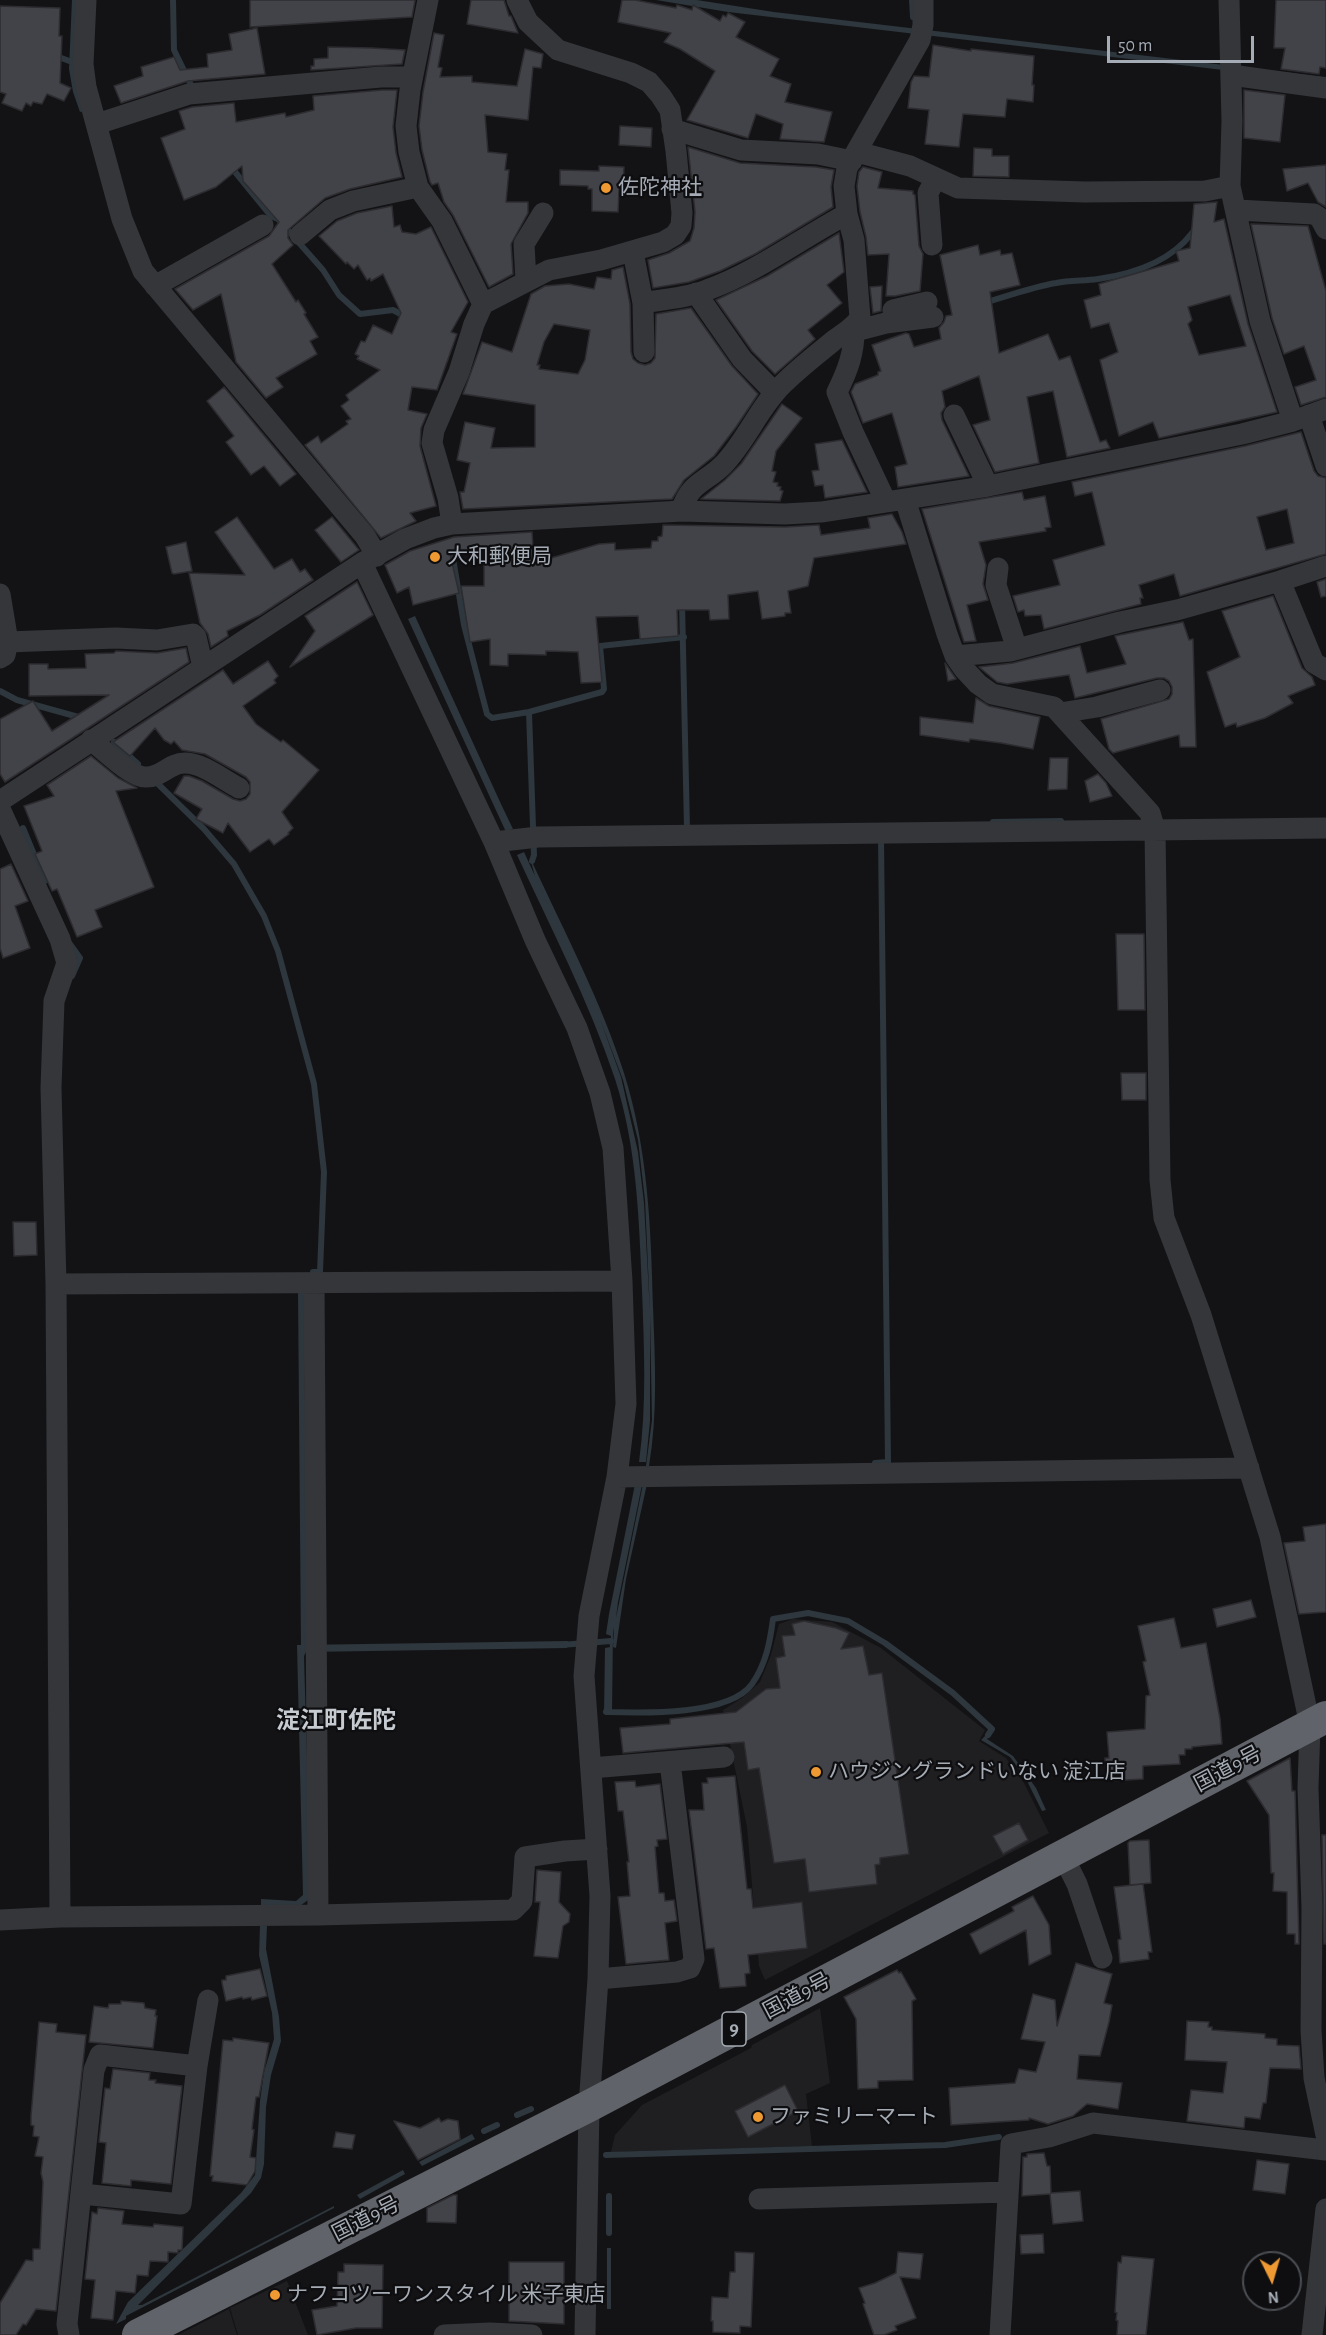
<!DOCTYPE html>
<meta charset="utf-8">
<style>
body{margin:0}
#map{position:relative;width:1326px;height:2335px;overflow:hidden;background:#131315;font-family:"Alegreya Sans",sans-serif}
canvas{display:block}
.north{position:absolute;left:1242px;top:2251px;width:60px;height:60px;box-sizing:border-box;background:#0e0e10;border:2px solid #4a4d52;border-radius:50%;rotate:175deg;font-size:16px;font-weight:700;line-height:24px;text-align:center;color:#a5acb5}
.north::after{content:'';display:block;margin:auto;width:21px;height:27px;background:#ee9932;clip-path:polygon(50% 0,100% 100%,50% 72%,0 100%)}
.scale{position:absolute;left:1107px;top:36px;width:147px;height:27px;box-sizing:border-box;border:3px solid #a5acb5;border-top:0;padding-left:8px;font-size:18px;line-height:21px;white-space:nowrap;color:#a5acb5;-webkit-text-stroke:4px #0e0e10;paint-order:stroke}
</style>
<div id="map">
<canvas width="1326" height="2335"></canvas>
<div class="north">N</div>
<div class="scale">50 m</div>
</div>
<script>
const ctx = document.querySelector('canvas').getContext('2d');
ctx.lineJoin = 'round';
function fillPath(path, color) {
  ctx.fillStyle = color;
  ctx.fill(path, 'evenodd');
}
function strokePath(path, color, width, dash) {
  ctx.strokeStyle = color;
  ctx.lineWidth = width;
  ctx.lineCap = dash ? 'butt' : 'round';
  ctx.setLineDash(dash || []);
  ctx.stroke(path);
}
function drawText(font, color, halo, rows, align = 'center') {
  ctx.font = font + ' "Alegreya Sans","Noto Sans JP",sans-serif';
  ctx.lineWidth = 4.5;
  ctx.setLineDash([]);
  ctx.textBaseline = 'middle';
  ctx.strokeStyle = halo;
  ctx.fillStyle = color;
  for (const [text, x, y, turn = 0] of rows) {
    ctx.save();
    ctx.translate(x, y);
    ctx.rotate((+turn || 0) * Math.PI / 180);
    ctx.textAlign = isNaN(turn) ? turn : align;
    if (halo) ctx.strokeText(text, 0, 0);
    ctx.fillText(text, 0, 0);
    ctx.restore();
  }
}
fillPath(new Path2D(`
 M793 1619 832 1622 881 1648 985 1730 979 1741 1006 1758 1024 1783 1049 1833 765 1980 759 1966 747 1827 723 1710 742 1698 760 1682 771 1655 779 1624Z
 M820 2008 830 2083 806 2094 812 2146 611 2152 615 2135 642 2105 751 2048 752 2045Z
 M287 2281 308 2335H238L230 2308Z
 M229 2309 237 2335H178Z`), '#1f1f22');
fillPath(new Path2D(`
 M72 0H77L85 111 80 112 73 92 69 69Z
 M656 0H697L774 12 1326 77V82L728 12Z
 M415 616 501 804 513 829 506 832 408 619Z
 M524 852 598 1013 535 876 531 862 532 854H535L533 864C565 933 601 1001 624 1073 648 1149 651 1228 653 1307 655 1360 658 1413 649 1466H646L652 1420 650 1315V1421L646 1462H639C647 1405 644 1347 642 1290 639 1219 637 1147 615 1079 589 1002 551 928 517 855ZM600 1019 623 1080 638 1140 645 1200 650 1312 644 1203 638 1152 621 1077Z
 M635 1484 642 1485 618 1602 616 1618 643 1484H647L626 1579 616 1648 613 1647 614 1627 613 1633 612 1713H604L605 1648 610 1647 609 1640H611V1636L606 1634 609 1614Z
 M568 1641 567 1648 306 1652 304 1656 311 1898 297 1908 261 1906V1899L296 1901 303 1895 297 1645Z
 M993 1728 994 1730 987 1739 1013 1756 1036 1788 1046 1810 1042 1811 1025 1777 1010 1757 981 1740Z
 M260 1925 267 1926 266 1949 279 2017 281 2041 271 2075 266 2107 264 2164 261 2178 251 2193 138 2305H142L334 2206V2208L126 2316V2319L116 2324 128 2302 241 2193 255 2175 260 2101 264 2072 274 2039 272 2013 259 1955Z
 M472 2134 475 2139 422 2166 419 2162Z
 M403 2170 405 2174 360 2199 357 2195Z
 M607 2248H611V2309H607Z`), '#2d373d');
strokePath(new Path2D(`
 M173 0 174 50 193 89
 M912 0 913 17
 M56 56 72 62
 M231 167 271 216 278 219 323 270 339 295 360 314 393 310 406 317
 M984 303C1008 296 1032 287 1056 283 1070 280 1084 281 1098 279 1133 274 1170 262 1192 233
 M451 546 464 625 487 714 492 718 529 712 602 692 604 689 600 646 684 637
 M682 603 687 828H692
 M0 691 17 700 82 718
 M529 712 534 855 532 861
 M114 742 138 764
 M156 782 204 829 234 864 264 916 278 951 314 1084 324 1172 320 1272H313
 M993 822 1061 821
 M23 828 45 881
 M70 944 80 958 72 976
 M301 1293 304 1648
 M875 1463 888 1462 881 838
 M561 1645 611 1641
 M607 1709 606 1712C642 1713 729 1716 752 1684 766 1664 770 1642 773 1619L808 1613 848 1621 885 1643 953 1693 992 1729 988 1735
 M517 2115 531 2109
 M484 2131 497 2125
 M606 2155 945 2145 999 2137
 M609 2196V2233`), '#2d373d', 6);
const building = new Path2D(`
 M250 0H415L412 17 250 27Z
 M471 0H504L509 16H511L518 33 467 24Z
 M622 0H635L676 8 677 5 692 10 693 5 720 21 723 15 726 17 728 13 745 22 736 37 779 59 770 76 791 84 785 102 832 112 824 142 780 139 783 124 756 114 748 138 687 120 715 71 680 49 664 42 671 33 618 22Z
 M1276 0H1326V68L1320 67 1319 74 1281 69 1285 48H1274Z
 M0 6 60 8 59 36H62L60 83 71 88 64 101 47 94 42 104 33 102 31 106 26 103 22 111 2 103 6 94 0 92Z
 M257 28 265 74 188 81 121 103 114 86 143 76 141 67 174 57 180 70 208 67 207 54 232 50 229 34Z
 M434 33 444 35 438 67 442 68 440 77 472 76V82L517 86 525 49 543 54 541 68 533 67 528 120 485 115 488 152 507 154 505 170H509L506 202H528V213L511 244 513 274 489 287 453 215 444 202 438 183 432 185 430 182 422 150 419 126 423 92Z
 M933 45 971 51V49L1034 56 1032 85H1034L1033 102 1007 99 1005 117 963 114 959 147 925 144 929 110 908 108 911 82 914 76 929 77Z
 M328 47 372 48 405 50 402 64 311 70V66H314V59L328 58Z
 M382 90H397L393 127 396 153 402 177 350 189 325 198 288 230V238L293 245 272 264 296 302 298 300 306 313 304 314 318 337 310 341 317 354 276 378 283 387 266 398 236 362 221 294 193 310 175 289 269 236 279 222 243 181 242 166 216 187 184 200 161 138 185 129 179 111 192 107 234 103 236 122 285 113 286 117 314 110 313 96Z
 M1244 90 1285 95 1280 142 1244 138Z
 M620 126 652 128 651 147 619 145Z
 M688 147 740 163 816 167 834 170 831 187 833 207 755 254 720 271 689 282 653 288 648 260 669 253 690 241 694 228 695 212Z
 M974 148 992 149V156H1009V177L973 176Z
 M1326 165V207L1318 202 1308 183 1287 191 1283 169Z
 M599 166 624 167 623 191 619 190 618 212 592 211V189H588V186L560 185V170L599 171Z
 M863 167 882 172 878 188 913 191V194L915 195 919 246 923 254 920 291 895 296H886L889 254 868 255 866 237 860 212 857 186 859 172Z
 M1217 202 1214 222 1224 219 1248 324 1277 412 1159 438 1153 422 1119 436 1100 360 1118 352 1109 323 1091 328 1084 300 1101 295 1099 284 1179 261 1176 251 1190 248 1194 204ZM1230 295 1246 346 1199 355 1188 324 1192 320 1188 307Z
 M392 206 394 227 400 225 402 232 416 234 431 227 468 302 451 332 457 334 437 390 412 387 408 410 427 414 421 428 420 446 436 506 410 513 416 521 381 538 305 445 318 436 321 443 348 424 346 421 351 419 341 406 349 400 346 395 380 370 357 359 359 356 355 354 361 341 365 342 373 325 392 334 401 313 383 274 371 281 370 278 367 280 358 265 354 269 347 262 346 264 319 236 337 221 357 213Z
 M1251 224 1308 226 1326 291V397L1301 405 1295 387 1316 380 1304 346 1284 354 1272 318Z
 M839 233 844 272 827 285 842 303 808 330 815 339 775 374 752 351 716 300 767 276Z
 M978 245 980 255 1000 250 1001 255 1012 253 1020 285 990 292 999 353 1048 334 1059 360 1070 356 1100 442 1106 440 1110 448 1067 457 1053 391 1027 397 1039 463 995 472 973 425 990 420 979 376 942 391 945 407 941 413 942 420 969 476 898 487 895 467 907 464 892 413 863 423 851 392 855 384 878 375V372L881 371 872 345 906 333 909 334 914 347 941 339 939 328 944 322 946 316 952 315 940 255Z
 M623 267 630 304 631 352 633 359 638 363 645 365 651 363 655 358 656 314 691 308 732 366 758 394 736 427 714 456 684 480 672 499 463 509 460 492H464L470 463 457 460 465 422 495 428 491 448 535 447V405L463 394 482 342 512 352 531 294 545 286 569 284 594 289 597 277 611 279 612 270ZM554 324 590 330 585 360 578 374 539 369 540 365H537L544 342Z
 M882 286 881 311 873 313 870 287Z
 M224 387 296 474 280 486 264 466 251 475 226 442 234 436 207 401Z
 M782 404 802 418 776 451 772 471 776 472 773 482 778 483 777 486 781 487 780 490 783 491 780 501 701 499 725 480 741 464Z
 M1301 432 1314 471 1318 476 1326 478V554L1180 596 1174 574 1139 585 1143 598H1140L1141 604 1044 629 1041 615 1025 616 1024 610 1018 612 1013 596 1060 585 1053 560 1105 545 1092 492 1075 496 1072 482 1245 446ZM1287 509 1294 543 1266 550 1257 517Z
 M842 440 867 492 825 498 823 485 815 486 812 471 819 470 815 444Z
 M1022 492 1024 500 1045 496 1051 527 1045 528 1046 531 979 542 986 565 983 584 988 600 967 605 976 641 964 642 922 509Z
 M892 514 902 532 906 544 814 558 808 586 788 591 791 613H785V616L762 619 758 591 728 595 729 619 710 620 709 610H677L678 636 640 639 638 616 596 617 602 682 581 683 578 652 546 651V655L508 654V666L490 665V639L470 642 461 586H484V552L450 554 459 593 413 605 409 587 397 593 385 565 410 551 454 537 532 532 534 563 599 544 615 543V550L651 548 652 541H658V537L662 536 663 525 785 527 819 525 821 535 870 528 868 518Z
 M237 517 274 569 292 559 300 572 305 569 313 580 260 615 227 631 228 636 211 647 208 634 200 623 189 573 245 575 215 532Z
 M332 517 359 550 341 562 315 530Z
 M186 542 192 571 174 574 172 573 166 547Z
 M1326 579V596L1321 597 1317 582Z
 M357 582 373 615 290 667 315 631 305 616Z
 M1273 596 1302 668 1312 677 1315 685 1288 696 1293 703 1265 718 1237 727 1236 723 1225 727 1207 672 1240 657 1222 611Z
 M1183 622 1189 640 1193 639 1196 747H1180L1179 735 1113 753 1109 749 1101 719 1169 699 1172 694V687L1169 681 1164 678H1157L1075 698 1069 675 1007 684 997 682 979 667 1013 663 1080 646 1087 673 1126 664 1115 636Z
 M186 648 189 662 5 782 0 774V719L33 701 52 731 109 695 29 696V664H48V669L86 668 85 654 114 653 116 651 157 653Z
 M268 661 278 676 274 680 276 683 243 706 256 724 281 742 283 740 319 770 282 812 293 828 288 833 289 834 274 845 269 839 250 852 228 823 223 833 196 819 202 809 174 793 184 776H189L202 781 233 799 240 801 246 799 250 794V782L246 777 205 754 182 750 174 741 171 744 164 740 155 728 130 756 113 742 223 670 233 684Z
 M945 663 954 676 956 679 948 681Z
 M976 698 989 706 1040 717 1033 749 1001 743 970 739 969 742 920 735V717L973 723Z
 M91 756 118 778 137 788 116 791 154 887 95 910 102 927 77 937 57 889 52 891 35 854 42 851 24 806 54 796 47 785Z
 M1050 758H1068L1067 789 1048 790Z
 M1098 774 1106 783 1112 796 1090 802 1085 781Z
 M11 864 28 901 15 906 30 948 3 958 0 948V869Z
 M1116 934H1144L1145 1010H1118Z
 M1121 1073H1146V1100H1122Z
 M13 1222H36L37 1255 14 1256Z
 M1326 1524V1612L1299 1614 1284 1543 1305 1541 1303 1527Z
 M1251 1600 1256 1617 1217 1627 1213 1609Z
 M1174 1618 1181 1648 1206 1643 1220 1719 1222 1744 1192 1747V1749H1185V1755H1179L1180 1764 1143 1766V1779L1110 1781V1773H1106L1105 1758H1109L1107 1732 1145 1729 1146 1696 1150 1695 1143 1662 1146 1661 1138 1626Z
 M804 1621 836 1628 849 1633 841 1649 863 1646 869 1675 882 1673 909 1854 880 1858V1864L875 1865 877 1884 809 1892 805 1859 774 1863 759 1768 748 1770 744 1742 623 1753 620 1728 670 1724V1719L736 1712 766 1689 780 1688 776 1658 785 1656 782 1636 795 1635 792 1624Z
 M1290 1758 1292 1791H1295L1299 1944H1295V1934H1287V1892L1273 1891 1274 1873H1271L1269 1815 1247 1781Z
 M735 1776 747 1889H751L753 1908 802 1902 807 1948 748 1955 750 1973 745 1974 746 1986 720 1988 714 1948 706 1949 689 1810H704L702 1783H708L707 1778Z
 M635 1781 636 1787 660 1784 667 1839 657 1840 658 1846 655 1847 659 1893H664L665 1901 674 1900 677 1921 665 1923 669 1960 626 1964 618 1897 630 1896 627 1862H629L623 1811H618L615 1782Z
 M1019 1823 1028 1840 1003 1854 993 1836Z
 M1322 1835H1326V1944H1324Z
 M1149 1840 1151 1883 1130 1885 1128 1843 1130 1841Z
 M537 1870 561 1872 559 1902 570 1914 569 1922 563 1926 558 1958 534 1956 540 1902H535Z
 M1143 1884 1152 1952H1148L1149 1959 1120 1963 1118 1940 1121 1939 1114 1887Z
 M1033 1896 1049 1925 1051 1954 1029 1965 1026 1930 980 1954 970 1934 1014 1911 1012 1907Z
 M1076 1963 1112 1974 1104 2003 1112 2005 1109 2022 1100 2056 1079 2055 1077 2079 1122 2083 1118 2109 1087 2104 1073 2116 1048 2124 1029 2118V2120L951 2125 949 2088 1015 2083 1019 2069 1036 2072 1045 2042 1021 2039 1033 1994 1055 2000 1057 2026Z
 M260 1969 267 1996 252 2000 251 1997 243 1999 242 1997 226 2001 222 1983V1980H226V1976Z
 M897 1970 899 1973 901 1972 916 1999 912 2001 913 2080 878 2081V2088L858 2089 856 2019 844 1997Z
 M121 2001 144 2003 145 2008 156 2010 155 2016H157L153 2048 89 2042 94 2006 108 2008 109 2004H121Z
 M1187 2021 1209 2022 1208 2027H1212V2030L1265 2034V2038L1277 2039V2045L1299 2046 1301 2069 1270 2068 1266 2103H1263L1260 2119 1245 2117 1244 2128 1187 2121 1191 2090 1223 2093 1227 2062 1185 2060Z
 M39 2022 57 2024 56 2032 86 2035 56 2311 36 2309 26 2325 23 2324 16 2335H0V2303L26 2260 33 2261V2249H40L43 2182 41 2173 43 2157 35 2156 39 2137 33 2136 34 2126 31 2125V2116Z
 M233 2038 269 2043 259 2097H256L252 2129 254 2130 250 2157 256 2158 255 2171 247 2185 212 2181 213 2176H210L223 2040 233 2041Z
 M113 2069 150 2073 149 2080H156L155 2083 182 2086 171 2184 131 2180V2186L102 2183 106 2143 99 2142 105 2088 110 2089Z
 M785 2085 798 2111 748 2137 735 2111Z
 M439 2118 441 2122 448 2119 458 2121 460 2139 418 2160 394 2121 420 2128Z
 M336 2132 355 2135 352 2149 333 2147Z
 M1044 2153 1047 2166H1050L1051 2193 1080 2191 1083 2221 1053 2224 1050 2194 1022 2196 1023 2157H1027V2154Z
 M1257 2160 1289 2164 1285 2194 1253 2190Z
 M453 2195H457L456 2223 427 2222V2208Z
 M98 2208 124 2211 122 2224 153 2227 154 2224 183 2227 182 2250H178V2253L168 2252V2262L150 2261 148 2276 137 2275 135 2293 116 2291 113 2320 91 2318 95 2280 85 2279 92 2212 97 2214Z
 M1043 2234 1044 2253 1021 2254 1020 2235Z
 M735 2252 754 2253 751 2327 740 2326V2333L713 2332V2321H711L712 2297 728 2298 730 2272H735Z
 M898 2252 923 2254 920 2279 900 2277 916 2318 895 2326 897 2330 884 2335H874L863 2304 865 2303 859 2288 875 2283 896 2273Z
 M1122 2256 1154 2259 1146 2335H1117L1118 2321 1116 2320 1117 2313 1115 2312 1118 2262 1121 2263Z
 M509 2262H564V2324L509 2321Z
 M344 2264 383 2265 382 2328H356L317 2335 312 2310 337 2306 338 2272H344Z`);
fillPath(building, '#424348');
strokePath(building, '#2d2d31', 1.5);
strokePath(new Path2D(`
 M86 0 83 64 86 87 122 219 143 271 365 536 377 556
 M428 0 410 90 406 126 409 152 418 187 442 221 483 304
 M1229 0 1232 121 1230 186 1260 321 1293 421
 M1231 75 1326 88
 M97 124 189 94 381 77H412
 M672 129 741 150 818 154 852 161
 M857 152 910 166 958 188 1085 192 1205 191 1230 186
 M1236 210 1314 214 1320 218 1326 229
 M300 235 330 210 353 201 418 187
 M932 245 928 193 936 178
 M633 252 643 303C663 299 688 298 707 290 757 272 800 239 847 214
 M526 281 524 244 543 213
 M155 286 263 225
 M696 293 742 359 775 393
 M643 303 644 352
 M893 310 927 302
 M854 327C855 351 848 370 837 392L853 432 886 502
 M854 327 863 329 886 323 933 317
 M954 415 988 486
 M1309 415 1326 466
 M905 499 947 634 955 656 964 669 978 684 992 694 1054 707 1150 813 1155 830 1160 1180 1164 1218 1201 1315 1270 1537 1310 1725 1308 1788 1312 1908 1311 2030 1314 2078 1326 2135
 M681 511C690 482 705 483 723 465 747 440 759 407 783 384 798 369 816 355 832 342 843 333 853 329 860 318L854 240 847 214 844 186 847 168 920 40 923 25V0
 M452 524 448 498 432 443 434 430 459 372 474 324 483 304 549 270 601 260 663 242 675 235 681 226 682 213 676 151 670 110 661 96 649 82 631 73 558 50 528 22 517 0
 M362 563 494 842 535 940 577 1028 600 1093 613 1148 622 1281 626 1404 617 1477 589 1616 584 1676 600 1896 598 1979 589 2106 585 2335
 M998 568 996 585 1017 649
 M1280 581 1326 566
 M0 594 8 642 5 655 0 658
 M8 642 116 638 157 640 193 634 196 637 203 667
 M955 656 1010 651 1120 622 1177 610 1280 581 1314 663 1326 670
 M1060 713 1097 707 1160 690
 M91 740C103 749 131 777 145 777 157 778 165 769 175 765 195 756 221 779 239 788
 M0 801 362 563 405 539 434 528 452 524 682 511 785 514 821 512 988 486 1242 434 1293 421 1326 409
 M0 809 60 939 67 963 54 1001 51 1088 56 1284 60 1917
 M494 842 538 837 1326 828
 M314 1282 318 1915
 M56 1284 622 1281
 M617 1477 1249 1468
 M591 1768 724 1757
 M1063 1856 1077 1884 1102 1958
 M0 1920 60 1917 318 1915 513 1910 522 1901 525 1857 565 1851 597 1849
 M598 1979 677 1972 690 1968 694 1959 670 1762
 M82 2194 181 2204 197 2066 208 2000
 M759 2199 1008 2192
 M69 2335 67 2324 94 2070 100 2055 197 2066
 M444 2335 490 2333 532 2335
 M1000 2335 1011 2144 1049 2137 1093 2123 1326 2150
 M1312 2335 1326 2209`), '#34363a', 21);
strokePath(new Path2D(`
 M138 2335 589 2106 1326 1717`), '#60646a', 32);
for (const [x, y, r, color] of [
 [606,188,6,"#ee9932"],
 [435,557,6,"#ee9932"],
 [816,1772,6,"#ee9932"],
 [758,2117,6,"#ee9932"],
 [275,2295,6,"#ee9932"]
]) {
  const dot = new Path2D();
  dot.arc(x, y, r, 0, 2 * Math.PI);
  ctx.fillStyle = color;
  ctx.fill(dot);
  strokePath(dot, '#0e0e10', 2);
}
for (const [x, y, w] of [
 [734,2029,24]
]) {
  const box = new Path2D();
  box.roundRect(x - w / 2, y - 17, w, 34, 4.5);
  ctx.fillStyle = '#0e0e10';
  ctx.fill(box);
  strokePath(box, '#a5acb5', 1.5);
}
drawText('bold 20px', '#a5acb5', null, [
 ["9",734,2029]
]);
drawText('21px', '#a5acb5', '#0e0e10', [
 ["佐陀神社",618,188],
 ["大和郵便局",447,557],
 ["ハウジングランドいない 淀江店",828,1772],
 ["ファミリーマート",770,2117],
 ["ナフコツーワンスタイル 米子東店",287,2295]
], 'left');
drawText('21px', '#a5acb5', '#0e0e10', [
 ["国道9号",1228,1769,-28],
 ["国道9号",797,1996,-28],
 ["国道9号",366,2219,-27]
]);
drawText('bold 24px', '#c6cad1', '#0e0e10', [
 ["淀江町佐陀",336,1721]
]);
</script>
